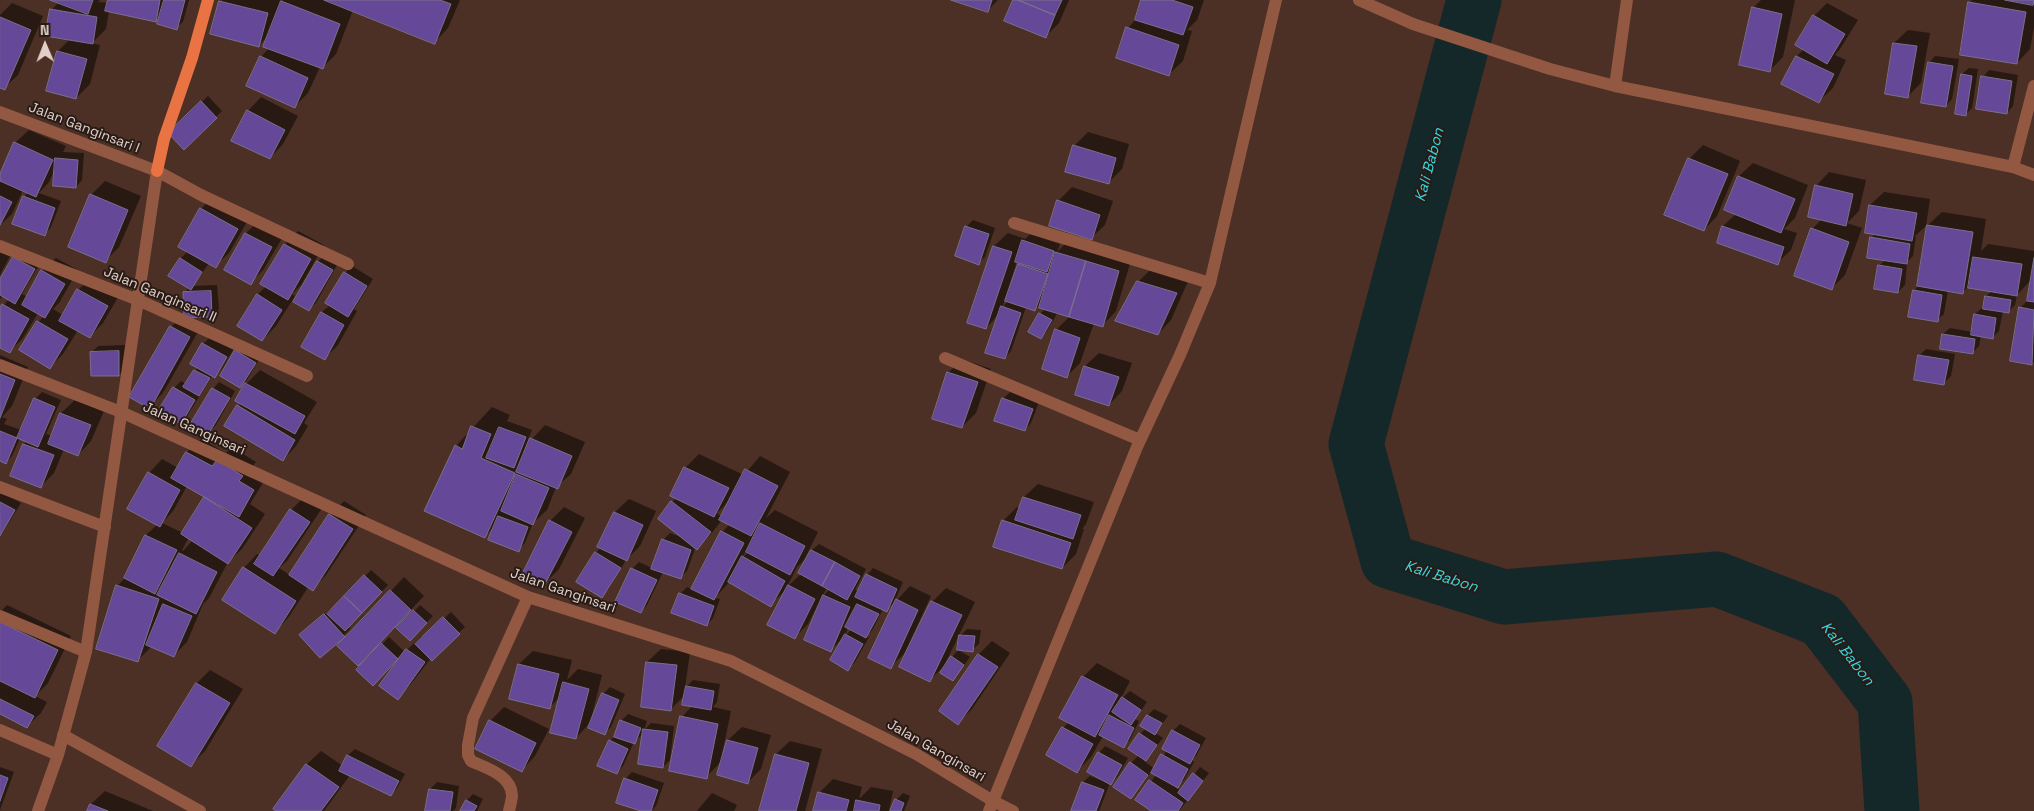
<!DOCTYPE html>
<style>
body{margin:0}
#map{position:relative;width:2034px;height:811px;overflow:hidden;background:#4c2f25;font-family:"Space Grotesk",sans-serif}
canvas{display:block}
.north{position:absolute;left:20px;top:20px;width:50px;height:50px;-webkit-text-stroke:4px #281b16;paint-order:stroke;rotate:359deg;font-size:14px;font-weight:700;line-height:20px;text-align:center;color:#e2cfc8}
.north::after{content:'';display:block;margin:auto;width:18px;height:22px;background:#e2cfc8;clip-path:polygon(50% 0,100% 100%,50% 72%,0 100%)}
</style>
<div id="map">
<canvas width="2034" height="811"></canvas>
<div class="north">N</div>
</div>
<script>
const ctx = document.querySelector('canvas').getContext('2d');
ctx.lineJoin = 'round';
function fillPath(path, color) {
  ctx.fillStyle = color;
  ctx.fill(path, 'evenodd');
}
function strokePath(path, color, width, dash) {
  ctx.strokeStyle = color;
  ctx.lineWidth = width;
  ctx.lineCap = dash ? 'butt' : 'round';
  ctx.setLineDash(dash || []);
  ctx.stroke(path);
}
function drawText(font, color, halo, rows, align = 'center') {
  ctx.font = font + ' "Space Grotesk",sans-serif';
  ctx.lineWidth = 4;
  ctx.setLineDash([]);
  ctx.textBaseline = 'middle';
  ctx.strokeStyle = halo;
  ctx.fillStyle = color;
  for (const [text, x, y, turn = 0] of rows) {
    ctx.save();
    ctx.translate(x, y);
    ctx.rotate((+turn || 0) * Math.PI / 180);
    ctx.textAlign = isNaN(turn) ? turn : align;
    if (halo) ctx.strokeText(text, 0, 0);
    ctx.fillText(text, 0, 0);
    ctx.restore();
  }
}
fillPath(new Path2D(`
 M54 0H100L98 2 108 3 109 0H189L183 22 176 28 161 15 155 21 109 11 106 29 92 43 100 45 90 84 76 98 58 51 70 39 51 10 59 2Z
 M222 0H281L280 3 283 0H460L448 28 435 42 353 10 336 54 322 68 320 67 308 93 294 107 261 57 269 48 268 36 259 45 220 2Z
 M955 0H998L987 11Z
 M1014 0H1069L1059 23 1046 36Z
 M1143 0H1204L1197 20 1187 30 1192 31 1183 61 1169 74 1128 28 1136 19Z
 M1761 0H1795L1783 57 1769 71 1753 8Z
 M1972 0H2034V27L2030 49 2017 63 1969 3Z
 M12 3 43 16 18 75 4 88 0 87V15Z
 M1827 3 1858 20 1840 49 1835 55 1846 60 1833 88 1819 101 1797 56 1804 49 1814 16Z
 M1908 30 1930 33 1921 83 1907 97 1894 43Z
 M1935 56 1959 59 1952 99 1946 106 1929 63Z
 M1969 68 1978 69 1972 108 1965 115 1962 74Z
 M1989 70 2018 75 2013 106 2007 113 1983 77Z
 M208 96 222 111 184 148 170 133Z
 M261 97 298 116 283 144 270 158 248 111Z
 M29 130 66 146 63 152 84 153 82 180 76 187 55 169 49 182 39 193 61 201 51 227 45 234 24 197 28 192 23 190 12 214 0 225V176L15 143Z
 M1088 132 1129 144 1122 169 1108 183 1074 146Z
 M1703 145 1740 161 1717 216 1704 230 1689 159Z
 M1753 163 1808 185 1795 218 1784 229 1797 233 1791 250 1777 263 1718 242 1723 226 1736 214 1739 176Z
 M1829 172 1866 180 1859 211 1847 223 1862 228 1845 275 1832 288 1812 229 1822 219 1816 186Z
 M105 181 141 196 119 247 105 261 91 195Z
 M1072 187 1113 201 1105 225 1091 238 1058 201Z
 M1884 192 1930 199 1926 226 1914 237H1916L1913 256 1907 262 1905 285 1898 292 1879 266 1885 260 1871 238 1875 234 1870 205Z
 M214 195 251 215 229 253 215 266 209 263 193 286 217 285 219 309 212 315 191 316 203 323 163 393 149 407 171 327 185 313 184 293 189 288 181 258 188 251 201 209Z
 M1942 212 1986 219 1981 251 1988 244 2034 251V362L2032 364 2011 360 2020 308 2028 300 2031 280 2017 295 2015 305 2009 311 2003 310 1999 331 1993 337 1981 335 1979 346 1973 352 1943 334 1950 328 1972 332 1975 314 1982 308H1985L1986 296 1992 291 1968 287 1963 292 1948 290 1944 314 1937 320 1914 291 1918 286 1928 225Z
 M260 220 285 233 264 269 250 283 226 269 246 233Z
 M973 220 995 228 985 257 978 263 966 227Z
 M298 231 324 245 301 285 292 294 295 296 276 326 262 340 257 295 266 286 262 284 285 244Z
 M1008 233 1025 239 1030 234 1060 244 1057 252 1070 239 1132 257 1116 311 1103 325 1094 323 1080 363 1067 376 1056 330 1070 316 1058 312 1047 331 1041 338 1040 314 1045 309 1042 303 1034 310 1026 307 1011 351 1005 358 1000 313 986 328 969 322 994 246ZM1017 261 1021 262 1007 300 1008 301 1002 308Z
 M0 246 12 252 0 275Z
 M324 255 338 263 316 303 309 309 318 262Z
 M14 257 41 262 22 294 28 297 42 271 56 258 78 270 59 303 53 309 63 315 78 290 92 276 121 292 103 323 89 337 78 330 63 354 50 367 38 322 44 316 38 313 23 338 9 352 0 346V310L9 299 3 295 0 299V281Z
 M352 266 373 279 354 309 357 311 338 345 324 359 303 347 322 312 330 305 345 273Z
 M1152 268 1189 279 1171 320 1158 334 1138 282Z
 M210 337 233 350 221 370 215 376 213 375 187 416 180 423 160 411 174 388 181 381 187 384 198 367 203 344Z
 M125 345 126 368 119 375 92 352 98 346Z
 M243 345 261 356 247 380 240 387 221 375Z
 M1926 349 1955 354 1951 376 1944 383 1919 356Z
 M1099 353 1132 363 1122 391 1109 405 1076 394 1085 366Z
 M0 355 28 367 12 406 2 417 7 419 4 424 21 430 35 399 42 392 61 400 46 434 52 436 61 413 75 400 104 411 91 441 78 455 64 449 54 473 40 487 12 475 24 444 27 441 20 438 12 456 6 462 0 460Z
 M962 359 991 369 976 413 962 427 948 373Z
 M260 370 317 402 304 423 308 426 296 446 283 460 226 425 241 403 246 384Z
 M219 382 235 391 216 425 209 432 213 389Z
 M1010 392 1039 402 1031 423 1025 430 1003 399Z
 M492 407 510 415 507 421 532 430 523 453 525 454 532 439 545 425 585 442 571 474 556 487 547 510 533 523 525 543 518 550 495 526 484 537 456 446Z
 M201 439 226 453 232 447 256 462 252 467 267 476 250 504 265 514 242 549 228 562 209 598 203 604 187 642 174 655 151 647 137 661 117 586 126 577 146 535 158 524 149 473 162 459 178 468 187 452ZM187 486 206 497 183 533 162 523 173 511ZM189 537 193 540 183 551 182 550Z
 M699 454 744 475 760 456 790 472 766 518 775 510 818 532 804 560 797 567 787 587 801 574 800 573 812 550 819 544 866 569 855 590 859 591 867 575 873 568 903 582 894 603 886 610 883 609 873 629 867 636 869 637 855 662 848 669 844 637 831 650 819 607 817 606 808 624 794 638 787 589 770 605 730 581 715 598 720 599 713 618 707 625 680 594 687 587 692 589 722 532 730 524 722 520 711 534 697 548 696 546 687 571 680 578 663 572 647 605 641 612 632 569 639 562 652 568 663 540 670 533 684 538 672 502 677 498 672 495 685 468ZM731 499 722 517 717 513ZM746 551 748 552 742 558V557ZM827 587 830 589 822 597ZM848 627 852 629 845 636Z
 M1038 484 1094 502 1086 524 1082 529H1084L1076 554 1062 568 1003 521 1017 507 1021 508 1024 497Z
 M0 492 21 503 0 537Z
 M305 496 322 508 287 561 279 568 290 575 330 515 344 501 366 515 326 575 313 589 309 586 288 618 275 632 244 568 257 554 261 556 291 510Z
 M629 499 656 511 640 546 626 560 608 590 602 596 596 553 601 547H599L615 512Z
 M564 507 585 518 559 569 545 583 550 521Z
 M371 570 388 585 348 626 350 629 320 657 308 629 332 608 333 609Z
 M404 577 424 596 372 651 391 591Z
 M910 586 931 596 904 654 890 667 896 601Z
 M946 588 975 602 944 666 930 680 901 666 933 601Z
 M7 605 71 636 48 683 35 696 47 702 41 713 27 726 0 713V612Z
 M420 605 433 616 410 639 398 628Z
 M451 612 465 627 432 659 431 658 411 684 398 698 381 686 407 650 421 636 423 638Z
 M967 629 981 630 979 644 972 650 960 636Z
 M389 637 404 651 379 677 358 670Z
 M992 641 1010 653 972 709 958 723 940 711 979 654Z
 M661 649 690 652 685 688 693 680 720 684 717 702 713 707 731 711 722 754 724 755 728 740 742 727 771 735 761 769 747 783 722 761 706 777 682 717 692 706 685 695 671 709 647 662Z
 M958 650 970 657 953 680 952 657Z
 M533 651 572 660 567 680 578 669 602 675 590 723 576 738 561 696 550 707 519 664Z
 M1097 663 1130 681 1120 700 1130 691 1147 702 1135 719 1139 721 1130 740 1123 746 1103 736 1091 757 1077 771 1048 755 1063 728 1069 722 1083 677Z
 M210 670 243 689 205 751 191 765 159 746 197 683Z
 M610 687 625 694 611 727 604 733 603 694Z
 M504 707 549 729 535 756 522 770 490 721Z
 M1154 709 1168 716 1155 733 1163 738 1144 761 1155 769 1167 750 1173 731 1180 724 1206 738 1196 756 1192 760 1194 762 1184 780 1176 788 1181 791 1200 767 1209 773 1179 811H1154L1137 800 1156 775 1151 772 1131 798V763L1139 755 1140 734 1146 728 1148 715Z
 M628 714 647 721 644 730 651 723 674 726 670 760 663 767 643 734 634 742 623 766 616 773 610 741 616 735 621 721Z
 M790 741 822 749 805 811H760L776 754Z
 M1105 746 1128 758 1117 777 1110 783 1099 811H1072L1083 782 1090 776 1100 780 1099 753Z
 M355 749 405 774 397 788 391 795 350 775 324 811H278L275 809 307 764 321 751 343 766 348 755Z
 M0 767 14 772 0 810Z
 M632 772 664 783 656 806 651 811H645L625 779Z
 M833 779 862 787 859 799 871 787 893 791 889 811H815L819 793Z
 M437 782 459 786 456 808 453 811H429L430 789Z
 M105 791 153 811H88L91 804Z
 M712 793 737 805 734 811H697Z
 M903 793 910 796 904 811H892L896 800Z
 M473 794 483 799 477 811H461L467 800Z`), '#0007');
strokePath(new Path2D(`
 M1474 0 1356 444 1388 561 1504 597 1717 579 1822 620 1885 702 1892 811`), '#152829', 55);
const building = new Path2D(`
 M50 0H93L88 14Z
 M108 0H160L156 22 105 11Z
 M164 0H185L177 30 157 24Z
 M324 0H440L451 4 435 44Z
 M951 0H992L988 12Z
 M1013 0H1018L1055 15 1046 38 1004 21Z
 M1018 0H1062L1055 15Z
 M1141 0H1172L1193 7 1183 35 1135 20Z
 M2005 0H2034L2033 5Z
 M219 1 268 13 259 47 210 34Z
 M281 1 340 24 323 69 263 47Z
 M1968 2 2026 12 2017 64 1960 55Z
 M1752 7 1782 14 1770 72 1739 65Z
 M50 9 97 17 93 44 45 36Z
 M1813 15 1845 34 1827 64 1795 45Z
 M0 17 31 30 5 90 0 88Z
 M1126 27 1179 45 1169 76 1116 58Z
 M1893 43 1917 46 1908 98 1885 94Z
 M57 51 87 59 76 99 46 91Z
 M260 56 308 78 295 108 246 86Z
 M1796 56 1834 74 1819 103 1781 84Z
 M1928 62 1953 66 1946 107 1921 103Z
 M1961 74 1972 76 1966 116 1955 114Z
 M1981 76 2012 81 2007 114 1976 109Z
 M201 101 217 118 184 150 168 133Z
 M247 110 285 130 270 159 231 141Z
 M14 142 53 160 36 197 0 181V174Z
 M1073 145 1116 158 1109 184 1065 172Z
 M55 158 78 160 76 188 53 186Z
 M1688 158 1728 174 1704 231 1664 215Z
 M1738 176 1795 199 1781 233 1724 210Z
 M1815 185 1853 194 1846 226 1808 217Z
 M90 194 128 210 106 263 68 247Z
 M0 196 12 202 0 225Z
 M23 196 55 208 45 236 12 224Z
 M1057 200 1100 215 1092 240 1049 226Z
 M1869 205 1917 213 1912 241 1865 233Z
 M200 208 238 229 216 268 178 247Z
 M1927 225 1973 232 1963 294 1917 286Z
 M965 226 989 234 979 265 955 256Z
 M1722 226 1784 247 1778 265 1717 243Z
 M1811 228 1849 242 1832 290 1794 276Z
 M245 233 272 247 251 285 224 270Z
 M1870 237 1910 244 1907 264 1867 258Z
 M1022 240 1054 251 1047 272 1015 262Z
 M284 244 311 259 288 300 260 284Z
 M993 246 1012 252 986 329 967 323Z
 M1055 252 1086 261 1069 317 1039 308Z
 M13 257 35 269 15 304 0 295V279Z
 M1973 257 2022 264 2017 296 1968 288Z
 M180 258 202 272 191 290 168 276Z
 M2034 258V302L2027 301Z
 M317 261 333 270 309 311 293 302Z
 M1086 261 1119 271 1103 327 1069 317Z
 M1018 264 1048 274 1035 311 1005 301Z
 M1878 265 1902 269 1898 293 1874 289Z
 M41 270 65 284 45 318 22 305Z
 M344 272 367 286 348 317 325 303Z
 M1137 281 1177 293 1158 335 1115 321Z
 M77 289 108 306 90 338 59 321Z
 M1913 290 1942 295 1938 322 1908 317Z
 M211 291 212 317 184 318 183 292Z
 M257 294 282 310 262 341 237 326Z
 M1985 296 2011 300 2009 313 1983 309Z
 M2 304 29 319 10 353 0 348V308Z
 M1001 306 1021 313 1005 359 985 353Z
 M2019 307 2034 310 2032 365 2010 361Z
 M321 312 344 325 325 360 301 347Z
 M1039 313 1052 320 1041 339 1028 332Z
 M1974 314 1996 318 1993 339 1971 335Z
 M37 321 68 339 50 369 19 350Z
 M170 326 190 337 150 409 129 397Z
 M1055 329 1080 338 1067 378 1042 369Z
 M1942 334 1975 339 1973 354 1940 349Z
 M202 343 227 357 215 378 190 364Z
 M235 350 256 363 240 388 220 376Z
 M119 351V376H91L90 352Z
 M1918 355 1949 360 1944 385 1914 380Z
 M1084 366 1119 377 1109 406 1075 395Z
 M194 370 210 378 199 396 183 387Z
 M947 372 978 382 962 428 932 419Z
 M0 374 15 380 0 418Z
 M245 383 305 416 295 434 235 401Z
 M173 387 195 400 181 424 158 411Z
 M212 388 230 398 209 433 191 423Z
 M34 398 55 407 38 447 17 438Z
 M1002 398 1033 409 1025 431 994 421Z
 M237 405 295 440 283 461 224 426Z
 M60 413 91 425 78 456 48 444Z
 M471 426 491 434 481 458 515 473 485 538 424 511 455 445 462 449Z
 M499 427 526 437 514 468 486 458Z
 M0 431 17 438 6 464 0 461Z
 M530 438 572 456 558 489 516 472Z
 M23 444 54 455 41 488 10 476Z
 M186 452 212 466 217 460 243 476 239 481 254 490 239 517 171 478Z
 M684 467 729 488 714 517 670 496Z
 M745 469 778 486 751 536 719 520Z
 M148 472 180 490 160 527 127 509Z
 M516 474 549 488 533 525 501 511Z
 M204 497 252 528 228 564 181 534Z
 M1023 497 1081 515 1073 539 1015 520Z
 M671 501 711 532 697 550 658 519Z
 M0 502 15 510 0 536Z
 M290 509 310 522 273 576 254 564Z
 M614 512 643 525 627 561 597 547Z
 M329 514 353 529 313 591 289 575Z
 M498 516 528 527 519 552 488 540Z
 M549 520 572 532 545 584 523 573Z
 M1002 520 1071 543 1062 569 993 547Z
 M760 523 805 546 790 575 746 552Z
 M721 531 744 543 714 600 691 589Z
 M145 535 177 550 155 594 124 578Z
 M662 539 691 550 681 579 651 569Z
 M811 550 835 562 822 586 798 573Z
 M595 552 621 568 602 598 576 582Z
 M179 553 217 572 196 614 157 595Z
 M742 556 785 581 771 607 728 582Z
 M835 562 860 576 847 600 822 586Z
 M243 567 296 601 275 634 222 600Z
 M631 568 657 580 641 613 615 602Z
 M866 574 897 589 887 612 855 597Z
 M364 575 382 592 362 613 344 596Z
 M116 585 159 599 138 662 96 649Z
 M788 585 815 599 795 639 767 625Z
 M390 590 411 610 358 666 337 646Z
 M679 593 714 606 707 626 671 613Z
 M823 595 850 607 831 652 804 640Z
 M344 596 362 613 345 631 327 614Z
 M896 599 918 610 891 669 868 658Z
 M931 601 962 615 930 682 899 667Z
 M163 604 192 616 174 657 146 645Z
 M857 604 879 614 866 638 845 627Z
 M413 610 427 623 410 641 396 628Z
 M324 614 345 637 320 658 299 635Z
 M443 617 460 634 432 661 415 644Z
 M0 622 58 650 35 698 0 681Z
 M845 634 863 644 848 671 830 660Z
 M959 635 975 636 973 652 957 650Z
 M381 643 398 659 373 686 356 670Z
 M406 649 425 662 398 700 379 686Z
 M978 654 998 667 958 725 939 711Z
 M951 656 964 665 953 681 940 673Z
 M646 662 677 665 671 711 641 707Z
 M518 664 559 674 550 709 509 699Z
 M1082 676 1118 695 1095 737 1059 718Z
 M563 682 589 689 576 739 550 733Z
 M196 683 230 703 191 767 157 746Z
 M686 686 714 691 711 710 682 705Z
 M602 693 619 700 605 735 588 728Z
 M1122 697 1141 710 1131 725 1112 712Z
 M0 699 34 716 27 728 0 714Z
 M1109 715 1134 728 1124 748 1099 735Z
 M1147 715 1162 723 1155 735 1140 726Z
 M680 716 718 724 707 779 669 771Z
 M489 720 536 743 522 772 475 749Z
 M620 720 641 728 635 744 614 737Z
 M1062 727 1093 744 1077 773 1046 755Z
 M643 729 668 732 663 768 638 764Z
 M1172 730 1200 745 1190 764 1162 749Z
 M1139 733 1157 745 1146 761 1128 749Z
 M609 740 628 749 617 774 597 766Z
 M727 740 758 748 748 784 717 775Z
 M1098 752 1122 765 1111 785 1087 772Z
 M775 754 809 763 796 811H759Z
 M1161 754 1188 769 1178 788 1151 773Z
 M347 755 399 781 391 796 339 771Z
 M1130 762 1148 775 1131 799 1113 787Z
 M306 764 339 787 321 811H276L273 809Z
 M1193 773 1203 781 1188 801 1178 793Z
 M0 775 8 778 0 801Z
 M624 778 658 790 651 811H641L616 803Z
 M1149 780 1183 803 1178 811H1151L1135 800Z
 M1082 782 1104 790 1096 811H1071Z
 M429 789 453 792 450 811H425Z
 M818 792 849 800 846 811H813Z
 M895 799 904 803 901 811H890Z
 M466 800 477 806 474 811H460Z
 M856 800 880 805 879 811H854Z
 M90 804 108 811H87Z`);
fillPath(building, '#664899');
strokePath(building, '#79708d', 1);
strokePath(new Path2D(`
 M1359 0 1413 24 1550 69 1615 86 2013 167 2034 175
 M1615 86 1627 0
 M0 112 157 171 201 195 348 264
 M2013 167 2034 86
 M1014 223 1210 283
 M0 246 138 300 307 376
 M945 358 1140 440
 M0 365 121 412 528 597 731 661 916 754 993 801 1013 811
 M0 487 105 527
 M0 616 86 652
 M0 730 58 755
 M63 735 200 811
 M38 811 58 755 86 652 157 171
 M509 811C510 806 512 800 512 795 511 775 486 768 471 761L468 755V745L473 718 528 597
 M989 811 1137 447 1180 355 1210 283 1276 0`), '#925842', 12);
strokePath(new Path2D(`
 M157 171 164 139 192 58 208 0`), '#e97343', 12);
drawText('14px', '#e2cfc8', '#281b16', [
 ["Jalan Ganginsari I",84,128,21],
 ["Jalan Ganginsari II",160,295,23],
 ["Jalan Ganginsari",194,429,24],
 ["Jalan Ganginsari",563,591,19],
 ["Jalan Ganginsari",936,751,30]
]);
drawText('italic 15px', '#35d6de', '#281b16', [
 ["Kali Babon",1430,165,-75],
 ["Kali Babon",1441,577,17],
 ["Kali Babon",1847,654,52]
]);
</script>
